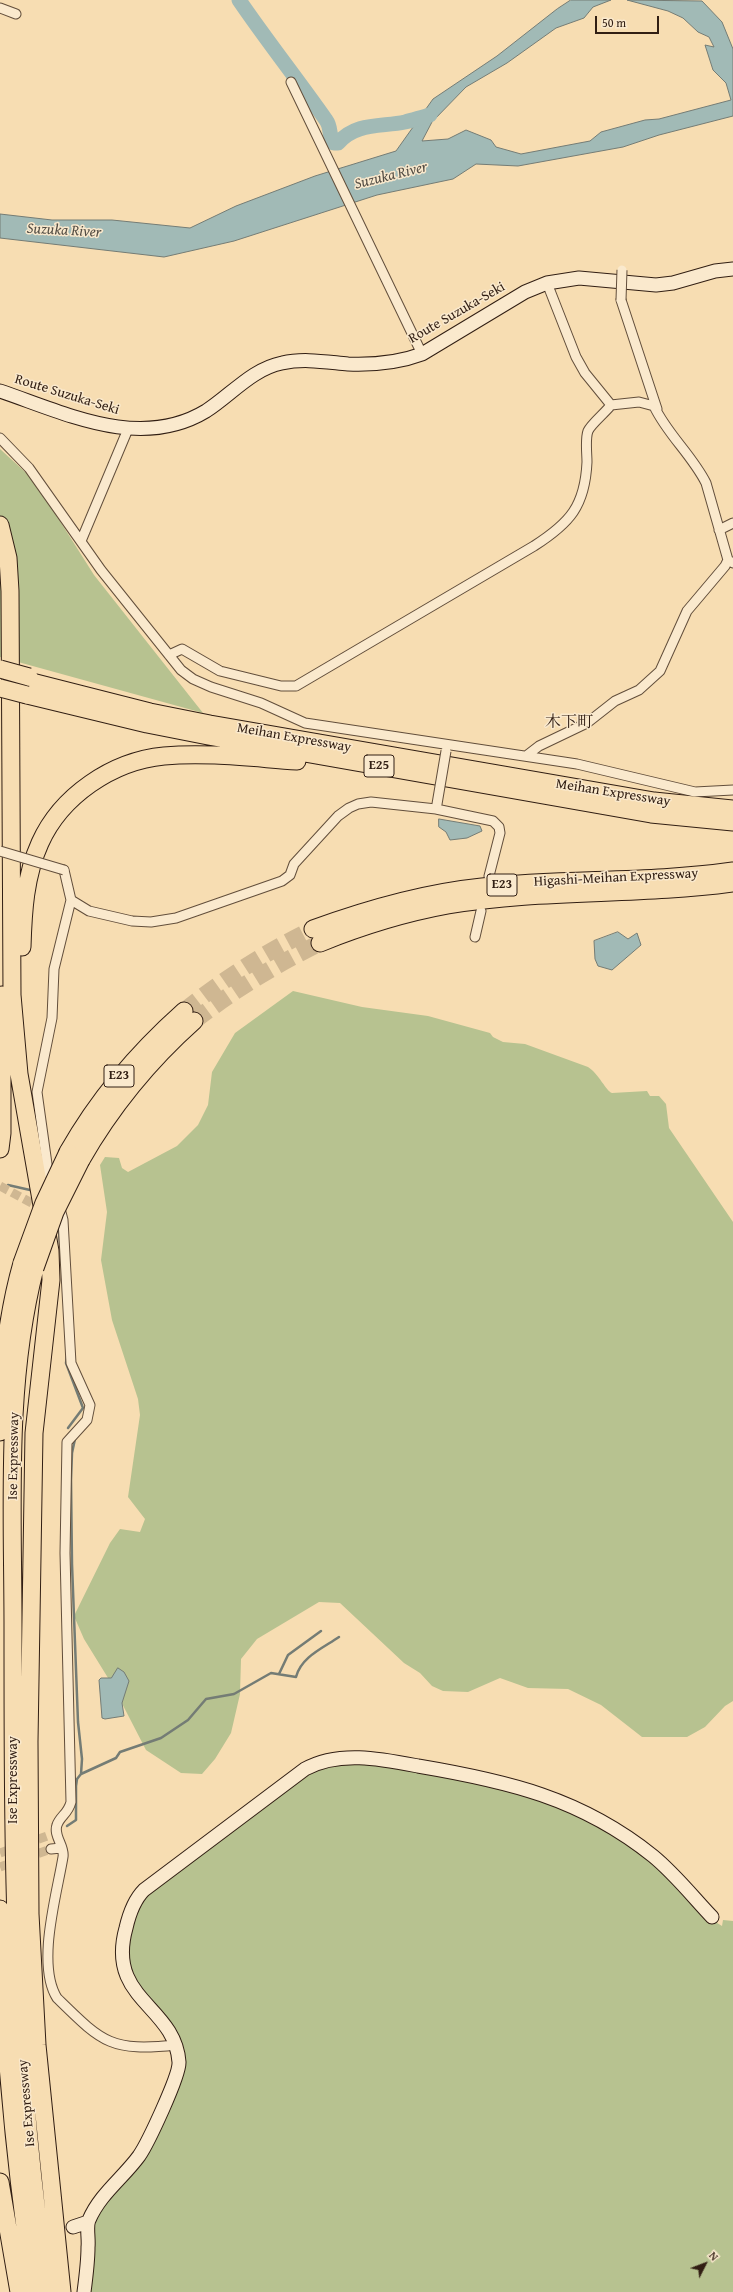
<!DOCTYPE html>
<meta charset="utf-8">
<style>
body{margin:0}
#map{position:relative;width:733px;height:2292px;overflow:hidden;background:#f7ddb2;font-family:"Gentium Book Plus",serif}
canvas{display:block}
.north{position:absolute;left:685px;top:2244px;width:40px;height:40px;-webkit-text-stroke:3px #fae9cd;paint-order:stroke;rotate:48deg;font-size:11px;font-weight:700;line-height:16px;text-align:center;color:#311e13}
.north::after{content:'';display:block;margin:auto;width:14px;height:18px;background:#311e13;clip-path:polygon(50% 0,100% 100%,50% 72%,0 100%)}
.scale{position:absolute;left:595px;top:16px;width:64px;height:18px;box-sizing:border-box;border:2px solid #311e13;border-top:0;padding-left:5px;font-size:12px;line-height:14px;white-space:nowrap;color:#311e13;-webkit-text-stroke:3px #fae9cd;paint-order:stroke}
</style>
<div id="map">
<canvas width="733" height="2292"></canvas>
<div class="north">N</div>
<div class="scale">50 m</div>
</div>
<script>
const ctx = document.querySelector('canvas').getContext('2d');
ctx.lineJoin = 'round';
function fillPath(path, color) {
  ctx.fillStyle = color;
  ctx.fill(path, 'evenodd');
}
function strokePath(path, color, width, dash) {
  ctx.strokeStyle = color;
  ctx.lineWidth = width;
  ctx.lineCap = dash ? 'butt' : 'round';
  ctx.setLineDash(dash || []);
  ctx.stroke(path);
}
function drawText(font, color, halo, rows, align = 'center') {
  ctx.font = font + ' "Gentium Book Plus","Noto Serif JP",serif';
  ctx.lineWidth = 3;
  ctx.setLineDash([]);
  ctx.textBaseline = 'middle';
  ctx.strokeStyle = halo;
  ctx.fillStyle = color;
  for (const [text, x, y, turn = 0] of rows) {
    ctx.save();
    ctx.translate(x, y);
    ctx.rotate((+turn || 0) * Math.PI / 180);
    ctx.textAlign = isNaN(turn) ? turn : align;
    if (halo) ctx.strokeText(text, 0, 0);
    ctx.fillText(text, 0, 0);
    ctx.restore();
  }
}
fillPath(new Path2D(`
 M0 449 34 480 94 575 203 713 0 657Z
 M293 991 362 1007 428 1016 490 1033 493 1037 503 1042 525 1044 588 1067C599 1074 606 1091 612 1093L647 1091 650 1096H659L666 1104 669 1128 733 1222V1701L725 1706 705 1727 687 1737H642L601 1705 568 1689 528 1688 500 1678 468 1692 443 1691 432 1686 420 1673 404 1663 340 1603 319 1602 257 1639 241 1659 240 1694 231 1733 215 1759 202 1774 181 1773 146 1750 113 1686 84 1639 74 1616 110 1543 120 1529 140 1532 145 1519 128 1497 140 1415 138 1399 112 1320 101 1260 107 1212 100 1165 105 1157 119 1158 122 1168 128 1172 177 1146 198 1125 208 1105 212 1072 235 1033Z
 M331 1765H383L502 1788 552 1805 590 1822 629 1845 668 1876 704 1915 722 1926 723 1920 733 1921V2292H90L95 2224 102 2205 149 2148 177 2093 183 2061C170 2040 133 1990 128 1968 123 1944 134 1915 147 1895L309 1774Z`), '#b7c290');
const water = new Path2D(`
 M571 0H611L593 7 584 18 556 28 507 63 466 87 432 122 422 141 448 139 466 130 491 140 496 147 521 154 590 141 601 132 645 120 659 119 731 100 726 83 713 70 705 45 714 47 709 37 698 32 683 18 668 11 627 0 702 1 722 22 733 49V116L659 135 623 147 518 166 476 164 453 179 377 195 234 241 164 257 0 238V214L52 220H112L190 228 236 206 315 176 396 151 433 99 497 56 557 9Z
 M439 819 480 826 482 831 467 838 450 840 446 832 439 827Z
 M618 932 628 939 637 933 641 945 612 970 598 966 595 959 594 941Z
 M118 1668 124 1672 129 1681 122 1703 124 1716 105 1719 102 1718 99 1680 101 1678H111Z`);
fillPath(water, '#a1bab6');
strokePath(water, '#747c75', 1);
strokePath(new Path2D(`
 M8 1185 30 1190
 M59 1231 60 1244
 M67 1356 66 1363 83 1408 68 1428
 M279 1674 288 1655 321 1631
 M81 1774 116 1758 120 1752 161 1738 188 1720 206 1699 234 1694 271 1673 296 1677C301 1657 323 1648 339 1637
 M67 1826 76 1820V1786L77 1779 81 1774 82 1759 78 1722 72 1564 71 1480 72 1453 75 1439`), '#747c75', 2.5);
strokePath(new Path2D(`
 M239 0C267 41 298 80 326 120 332 128 328 136 334 143H338C356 122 382 127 405 122 413 120 422 117 430 115`), '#a1bab6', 15);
strokePath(new Path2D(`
 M0 1186 43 1209
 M0 1853 47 1836
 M0 1867 51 1849`), '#cfb792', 9, [9, 4.5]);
strokePath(new Path2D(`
 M184 1011C225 978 266 952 313 929
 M194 1021C234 990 275 965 320 943`), '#cfb792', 17, [17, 8]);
const street = new Path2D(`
 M0 8 16 14
 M291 82 422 354
 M547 283 576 357 585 373 611 405
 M621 300 657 409
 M0 438 29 468 101 570 181 670 193 679 211 687 261 703 305 723 577 764 695 792 733 790
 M719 530 733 523
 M81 541 128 429
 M169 655 182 649 220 671 281 686H296L534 546C570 523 585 506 587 462 587 454 585 439 588 431 591 424 606 412 611 405L639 402 654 406C667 434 692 455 706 483L728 560 733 563
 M526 756 539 746 587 723 615 701 639 690 660 671 687 611 725 566 728 560
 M64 870 71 900 89 911 132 921 151 922 176 918 282 881 290 875 294 864 338 816 349 808 358 804 371 802 436 809 493 821 499 827 500 833 489 876
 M475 937 481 911
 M52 1183 48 1171 37 1092 52 1018 54 969 71 900
 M59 1205 63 1220 71 1363 90 1405 87 1420 67 1442 65 1553 71 1802C68 1814 60 1816 57 1825 53 1836 65 1846 63 1857 57 1894 36 1964 57 1998 102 2042 110 2052 176 2045
 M51 1849 61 1848`);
const secondary = new Path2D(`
 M0 391C65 413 140 451 206 411 231 395 252 369 282 363 304 358 326 362 348 364 374 365 398 363 422 354L525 292 547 283 579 278 656 285 673 283 715 271 733 269
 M73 2227 88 2222
 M84 2292C86 2277 88 2262 88 2247 89 2239 86 2226 89 2220 100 2194 123 2178 139 2156 148 2143 180 2075 179 2062 175 2005 106 2000 126 1928 129 1915 134 1900 144 1890L305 1769C339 1750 382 1759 418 1766 507 1781 581 1798 653 1856 675 1874 693 1897 712 1917`);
const highway = new Path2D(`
 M0 525 8 558 10 591 12 995 19 1074 50 1251 51 1280 34 1433 29 1741 30 1914 37 2045 62 2292
 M28 681 150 712 210 724 654 801 733 809
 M27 695 147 724 208 736 651 814 733 822
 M313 929C368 909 423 893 482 887 566 878 650 883 733 871
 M320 943C362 926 404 913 448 905 542 889 639 896 733 883
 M22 947C23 912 25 876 40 843 61 796 112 761 164 756 207 752 253 758 297 761
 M0 1149 2 1133V995
 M68 1152C99 1097 138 1052 184 1011
 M81 1160C112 1106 148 1062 194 1021
 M35 1268C5 1385 13 1507 13 1627 13 1849 13 2072 48 2292
 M0 1432C1 1374 6 1319 22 1263
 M0 1909C3 2037 15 2165 34 2292
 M0 2182 19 2292`);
strokePath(street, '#624e3b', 11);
strokePath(secondary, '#311e13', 15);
strokePath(highway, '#311e13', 19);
strokePath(street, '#fae9cd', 9);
strokePath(secondary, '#fae9cd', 13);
strokePath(highway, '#f7ddb2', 17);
const streetBridge = new Path2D(`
 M621 300 622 270
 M437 804 446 751
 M0 851 64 870`);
const highwayBridge = new Path2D(`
 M0 669 29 677
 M0 688 27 695
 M22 1263 44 1203 68 1152
 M35 1268 55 1212 81 1160`);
strokePath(streetBridge, '#624e3b', 11, []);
strokePath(highwayBridge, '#311e13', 19, []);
strokePath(streetBridge, '#fae9cd', 9);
strokePath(highwayBridge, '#f7ddb2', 17);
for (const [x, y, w] of [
 [379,766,30],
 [502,885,30],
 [119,1076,30]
]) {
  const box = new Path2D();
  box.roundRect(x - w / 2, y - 11, w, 22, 3);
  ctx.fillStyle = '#fae9cd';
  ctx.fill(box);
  strokePath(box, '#311e13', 1);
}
drawText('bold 13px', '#311e13', null, [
 ["E25",379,766],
 ["E23",502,885],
 ["E23",119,1076]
]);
drawText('14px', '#311e13', '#fae9cd', [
 ["Route Suzuka-Seki",457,313,-30],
 ["Route Suzuka-Seki",67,395,17],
 ["Meihan Expressway",294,738,10],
 ["Meihan Expressway",613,793,9],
 ["Higashi-Meihan Expressway",616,878,-3],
 ["Ise Expressway",14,1456,-89],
 ["Ise Expressway",13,1780,-90],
 ["Ise Expressway",27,2103,-95]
]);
drawText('italic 15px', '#534d44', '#fae9cd', [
 ["Suzuka River",391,176,-14],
 ["Suzuka River",64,231,3]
]);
drawText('16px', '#311e13', '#fae9cd', [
 ["木下町",569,723]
]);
</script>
